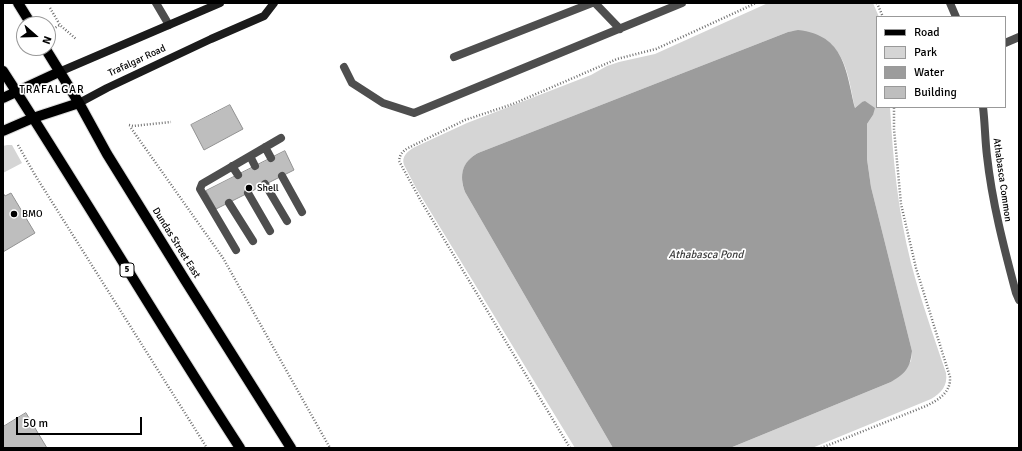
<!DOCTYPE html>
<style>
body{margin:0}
#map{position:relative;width:1022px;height:451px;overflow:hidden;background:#fff;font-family:Signika,sans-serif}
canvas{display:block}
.frame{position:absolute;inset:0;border:4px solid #000;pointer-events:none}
.legend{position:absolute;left:876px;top:16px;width:130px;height:92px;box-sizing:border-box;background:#fff;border:1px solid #999;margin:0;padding:5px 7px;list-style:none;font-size:12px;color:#000}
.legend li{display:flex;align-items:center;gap:8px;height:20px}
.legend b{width:20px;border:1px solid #999}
.north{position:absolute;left:16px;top:16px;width:40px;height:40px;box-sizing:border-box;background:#fff;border:1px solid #999;border-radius:50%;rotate:110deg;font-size:11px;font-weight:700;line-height:16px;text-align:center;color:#000}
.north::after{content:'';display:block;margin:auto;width:14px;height:18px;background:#000;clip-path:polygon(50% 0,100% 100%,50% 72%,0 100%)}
.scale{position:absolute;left:16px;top:417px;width:126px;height:18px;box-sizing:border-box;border:2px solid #000;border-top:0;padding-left:5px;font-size:12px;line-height:14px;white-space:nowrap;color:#000;-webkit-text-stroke:3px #fff;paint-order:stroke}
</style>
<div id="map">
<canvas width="1022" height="451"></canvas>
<div class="frame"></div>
<ul class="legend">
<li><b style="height:5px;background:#000"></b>Road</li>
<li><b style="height:11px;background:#d5d5d5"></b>Park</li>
<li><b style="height:11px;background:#9c9c9c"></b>Water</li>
<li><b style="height:11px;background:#bebebe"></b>Building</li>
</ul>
<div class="north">N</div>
<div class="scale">50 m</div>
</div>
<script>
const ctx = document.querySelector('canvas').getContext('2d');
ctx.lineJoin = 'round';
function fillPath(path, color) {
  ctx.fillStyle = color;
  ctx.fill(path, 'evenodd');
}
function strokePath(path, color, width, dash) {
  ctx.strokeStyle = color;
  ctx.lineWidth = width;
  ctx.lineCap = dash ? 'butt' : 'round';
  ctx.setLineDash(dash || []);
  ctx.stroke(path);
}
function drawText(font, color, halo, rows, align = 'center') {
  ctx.font = font + ' Signika,sans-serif';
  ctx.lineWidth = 3.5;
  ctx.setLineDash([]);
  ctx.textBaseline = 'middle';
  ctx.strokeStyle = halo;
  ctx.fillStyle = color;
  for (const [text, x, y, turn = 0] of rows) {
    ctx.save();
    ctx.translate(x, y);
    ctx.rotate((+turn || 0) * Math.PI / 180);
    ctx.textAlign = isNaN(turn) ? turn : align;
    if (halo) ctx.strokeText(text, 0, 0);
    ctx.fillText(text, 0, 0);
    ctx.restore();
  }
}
fillPath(new Path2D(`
 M768 3H873L879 17H877V107H890C893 160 898 212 911 263 921 301 934 337 946 373 948 386 941 393 931 399L812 448H730L891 382 911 361 912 351 871 187 867 159V124L873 115 862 102 855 108C849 82 847 48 818 36 806 31 800 30 788 32L478 153C462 162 459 176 465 192L613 448H575L416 188 404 165C401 156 408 151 415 147L467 123 591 75 607 66 619 62 655 54Z
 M7 145H12L22 163 3 173V146Z`), '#d5d5d5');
fillPath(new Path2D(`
 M798 30C845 35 846 71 855 108L862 102 865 101 875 108 873 115 867 124V159L871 187 912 351C910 368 906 373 891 382L730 448H613L465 192C459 175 462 162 478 153L788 32Z`), '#9c9c9c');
const building = new Path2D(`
 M230 105 243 129 204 150 191 125Z
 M285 151 294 170 216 209 206 191Z
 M3 193 5 196 11 193 35 233 3 252Z
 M26 413 47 448H3V427Z`);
fillPath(building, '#bebebe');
strokePath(building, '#929292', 1);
const primary = new Path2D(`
 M18 3 31 24
 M45 48 79 103 107 154 185 280 291 448
 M3 71C84 196 159 324 240 448
 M3 98 59 72
 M3 131 33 118 79 103`);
strokePath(primary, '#dbdbdb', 12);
strokePath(new Path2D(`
 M877 3 883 17
 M50 8 60 25 76 39
 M53 29 60 25
 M129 125 133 126 171 122
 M131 128 223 258 330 448
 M18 145 35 175 207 448
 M570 448 421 201 399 161C400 154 402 152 408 148L465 120 513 104 617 59 656 49 756 3
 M821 448 926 406C938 400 951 393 950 377L916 268 901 204 894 129V107`), '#707070', 2.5, [1, 2]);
strokePath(new Path2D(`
 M156 3 169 25
 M595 3 620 29
 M454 57 592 3
 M344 67 352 83 383 103 414 113 682 3
 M265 147 271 158
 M250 156 255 166
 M232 166 238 175
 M282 176 302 212
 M265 184 287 221
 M248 193 270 231
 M229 203 253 241
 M236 250 200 189 202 184 281 138`), '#4e4e4e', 8);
strokePath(new Path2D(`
 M950 3 956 17
 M1005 43 1019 37
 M983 107C985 123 985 140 987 156 992 202 1004 248 1016 293L1019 300`), '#4e4e4e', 8);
strokePath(new Path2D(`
 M59 72 220 3
 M79 103 107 88 211 39 264 16 274 3`), '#1b1b1b', 8);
strokePath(primary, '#000', 10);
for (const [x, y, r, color] of [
 [249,188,4,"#000"],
 [14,214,4,"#000"]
]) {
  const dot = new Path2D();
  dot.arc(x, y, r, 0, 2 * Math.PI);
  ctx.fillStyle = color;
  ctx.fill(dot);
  strokePath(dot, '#fff', 1.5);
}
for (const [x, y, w] of [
 [127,270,14]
]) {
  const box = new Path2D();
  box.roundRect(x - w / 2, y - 7, w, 14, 3);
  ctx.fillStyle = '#fff';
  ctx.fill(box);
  strokePath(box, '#000', 1);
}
drawText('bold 9px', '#000', null, [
 ["5",127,270]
]);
drawText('10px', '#000', '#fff', [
 ["Trafalgar Road",137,61,-25],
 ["Athabasca Common",1002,180,82],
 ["Dundas Street East",176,243,58]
]);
drawText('10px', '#000', '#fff', [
 ["Shell",257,188],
 ["BMO",22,214]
], 'left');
ctx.letterSpacing = '1px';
drawText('11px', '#000', '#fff', [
 ["TRAFALGAR",52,90]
]);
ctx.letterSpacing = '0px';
drawText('italic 11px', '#3d3d3d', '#fff', [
 ["Athabasca Pond",706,255]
]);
</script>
